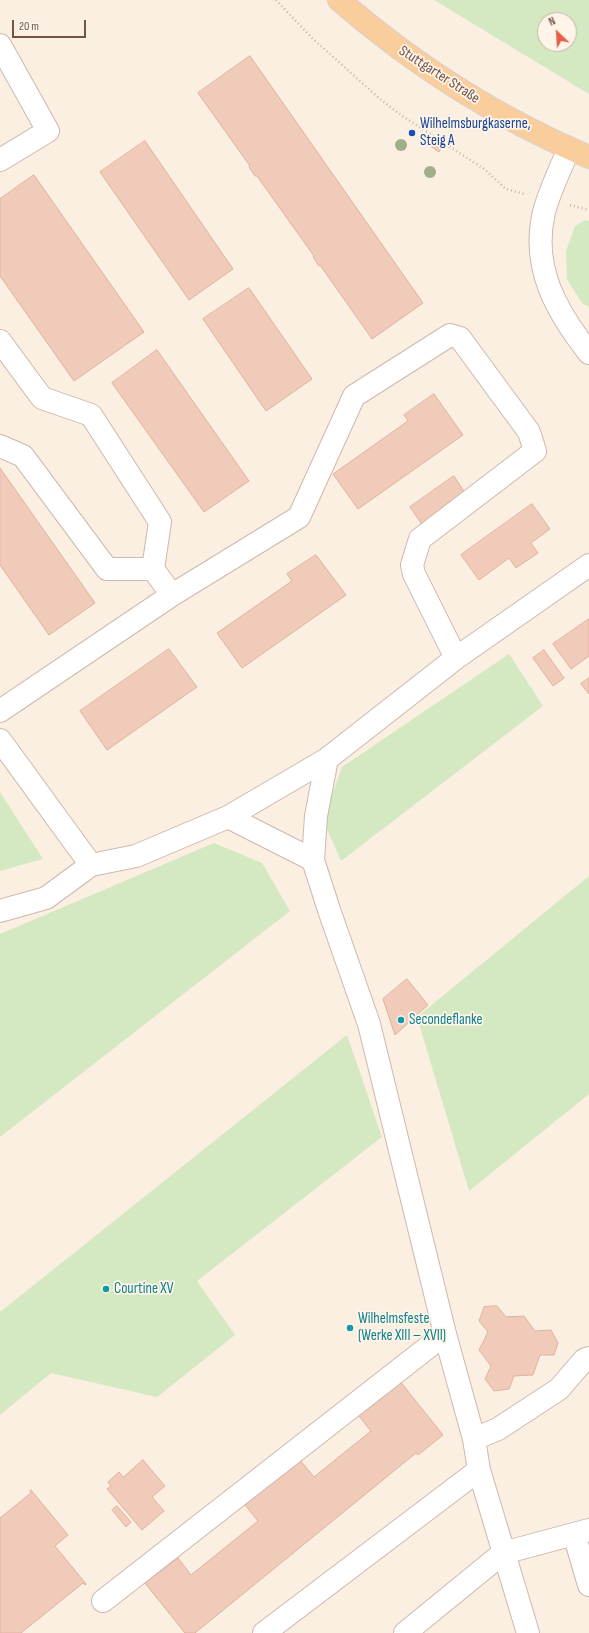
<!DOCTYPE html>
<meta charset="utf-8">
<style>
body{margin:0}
#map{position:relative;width:589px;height:1633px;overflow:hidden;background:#fbefe2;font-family:"Sofia Sans Condensed",sans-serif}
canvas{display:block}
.north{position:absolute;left:537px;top:12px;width:40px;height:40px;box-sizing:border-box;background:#fff4e8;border:1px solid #c7b4a8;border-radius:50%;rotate:335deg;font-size:11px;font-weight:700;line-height:16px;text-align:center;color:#725449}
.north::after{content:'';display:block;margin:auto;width:14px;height:18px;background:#e35f4a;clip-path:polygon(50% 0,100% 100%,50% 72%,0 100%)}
.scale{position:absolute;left:12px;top:20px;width:74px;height:18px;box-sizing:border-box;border:2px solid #725449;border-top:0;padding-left:5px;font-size:12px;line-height:14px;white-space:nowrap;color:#725449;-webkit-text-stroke:3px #fff4e8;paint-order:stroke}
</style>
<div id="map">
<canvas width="589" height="1633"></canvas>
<div class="north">N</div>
<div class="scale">20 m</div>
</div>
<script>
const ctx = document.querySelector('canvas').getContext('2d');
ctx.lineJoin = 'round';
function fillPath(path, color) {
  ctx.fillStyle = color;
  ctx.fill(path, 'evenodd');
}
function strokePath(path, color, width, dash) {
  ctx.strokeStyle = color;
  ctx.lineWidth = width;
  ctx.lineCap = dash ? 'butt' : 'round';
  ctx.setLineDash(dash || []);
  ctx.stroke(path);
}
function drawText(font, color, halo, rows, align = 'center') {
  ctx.font = font + ' "Sofia Sans Condensed",sans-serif';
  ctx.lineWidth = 3.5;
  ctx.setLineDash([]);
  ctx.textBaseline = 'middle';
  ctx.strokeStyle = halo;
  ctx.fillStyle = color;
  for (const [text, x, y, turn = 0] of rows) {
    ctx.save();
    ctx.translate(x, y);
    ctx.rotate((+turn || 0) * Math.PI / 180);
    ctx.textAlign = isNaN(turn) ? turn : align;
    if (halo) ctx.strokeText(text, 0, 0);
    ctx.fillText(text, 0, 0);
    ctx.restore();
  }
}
fillPath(new Path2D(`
 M434 0H589V94ZM545 20H569V44H545Z
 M585 220 589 221V307L582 303 567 279 566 251 575 226Z
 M509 654 543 706 341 861 323 820 342 767Z
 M0 792 43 859 0 871Z
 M214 843 262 863 290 911 0 1137V934Z
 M589 876V1094L469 1191 417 1017Z
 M347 1035 382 1137 197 1281 235 1335 157 1397 51 1373 0 1415V1312Z`), '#d4e8c1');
const building = new Path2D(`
 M250 56 423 303 372 339 320 265 319 266 313 257 314 256 257 176H255L249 167 250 166 198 93Z
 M145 141 233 269 189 300 100 172Z
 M432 141 442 147 439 152 429 145Z
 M34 175 144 332 74 381 0 276V199Z
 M249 288 312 379 266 411 203 319Z
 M157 350 249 481 204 512 112 383Z
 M434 394 463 435 358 509 333 474 408 421 404 415Z
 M0 468 95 603 49 635 0 565Z
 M454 476 467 496 423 526 410 507Z
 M532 504 550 529 531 543 538 553 516 568 509 558 479 580 461 555Z
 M316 555 346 595 242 668 217 633 292 581 287 574Z
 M589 619V656L571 669 553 644Z
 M169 649 197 687 107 750 80 711Z
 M544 650 564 678 553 686 533 658Z
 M589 678V694L581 684Z
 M407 979 428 1005 395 1035 383 999Z
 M497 1306 506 1317 524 1316 535 1331 551 1330 558 1343 554 1355H540L533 1375 514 1376 509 1389 494 1391 485 1379 491 1366 479 1350 488 1332 479 1321 484 1307Z
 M399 1380 443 1435 418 1455 416 1453 195 1633H185L145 1583 178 1558 191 1575 258 1521 245 1505 300 1460 314 1477 371 1431 358 1415Z
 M143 1460 165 1486 152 1497 164 1511 142 1530 107 1489 111 1486 108 1482 119 1472 123 1477Z
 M31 1490 68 1535 55 1546 86 1584 85 1585 83 1583 21 1633H0V1518L31 1493 30 1491Z
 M117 1506 131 1522 126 1527 112 1510Z`);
fillPath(building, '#f0cbba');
strokePath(building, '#e2b09b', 1);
const minor = new Path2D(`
 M0 45 48 131 0 160
 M569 149C560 169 550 190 544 212 531 267 556 311 589 353
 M0 341 42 398 91 415 160 522 153 569 172 595 299 517 354 396 450 335 460 338 529 432 535 451 420 539 412 565 414 574 456 658
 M0 446 23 456 107 569H153
 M0 711 172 595
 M0 740 91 865 136 856 228 817 313 860
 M228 817 327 759
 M0 911 46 898 91 865
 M474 1439 498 1429 559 1389 584 1360 589 1358
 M574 1534 589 1585
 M103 1601 445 1334
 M264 1633 479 1470
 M405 1633 503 1553 589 1530
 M528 1633 479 1470 474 1439 445 1334 369 1024 329 910 313 860 316 816 327 759 456 658 589 565`);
const major = new Path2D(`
 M339 0C414 65 497 118 589 157`);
strokePath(minor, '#ceb8ac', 24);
strokePath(major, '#d8cfcc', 24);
strokePath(new Path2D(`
 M276 0 311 37 380 99 401 115 484 169 506 189 524 194
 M570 205 589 210`), '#d4ae9e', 2.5, [1, 3]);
strokePath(minor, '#fff', 22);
strokePath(major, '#f9ce9c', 22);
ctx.fillStyle = '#a0ae8a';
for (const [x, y] of [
 [401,145],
 [430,172]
]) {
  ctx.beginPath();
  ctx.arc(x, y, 6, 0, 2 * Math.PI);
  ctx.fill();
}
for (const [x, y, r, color] of [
 [412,133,4,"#1a4fb4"],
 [401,1020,4,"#0f9aa8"],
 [106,1289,4,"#0f9aa8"],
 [350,1328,4,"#0f9aa8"]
]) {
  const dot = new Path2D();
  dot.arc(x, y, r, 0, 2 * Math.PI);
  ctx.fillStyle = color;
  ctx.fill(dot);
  strokePath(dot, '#fff4e8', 1.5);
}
drawText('15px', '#725449', '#fff4e8', [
 ["Stuttgarter Straße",439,75,33]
]);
drawText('15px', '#164399', '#fff4e8', [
 ["Wilhelmsburgkaserne,",420,124],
 ["Steig A",420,141]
], 'left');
drawText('15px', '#0d838f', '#fff4e8', [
 ["Secondeflanke",409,1020],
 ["Courtine XV",114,1289],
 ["Wilhelmsfeste",358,1319],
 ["(Werke XIII – XVII)",358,1336]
], 'left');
</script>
